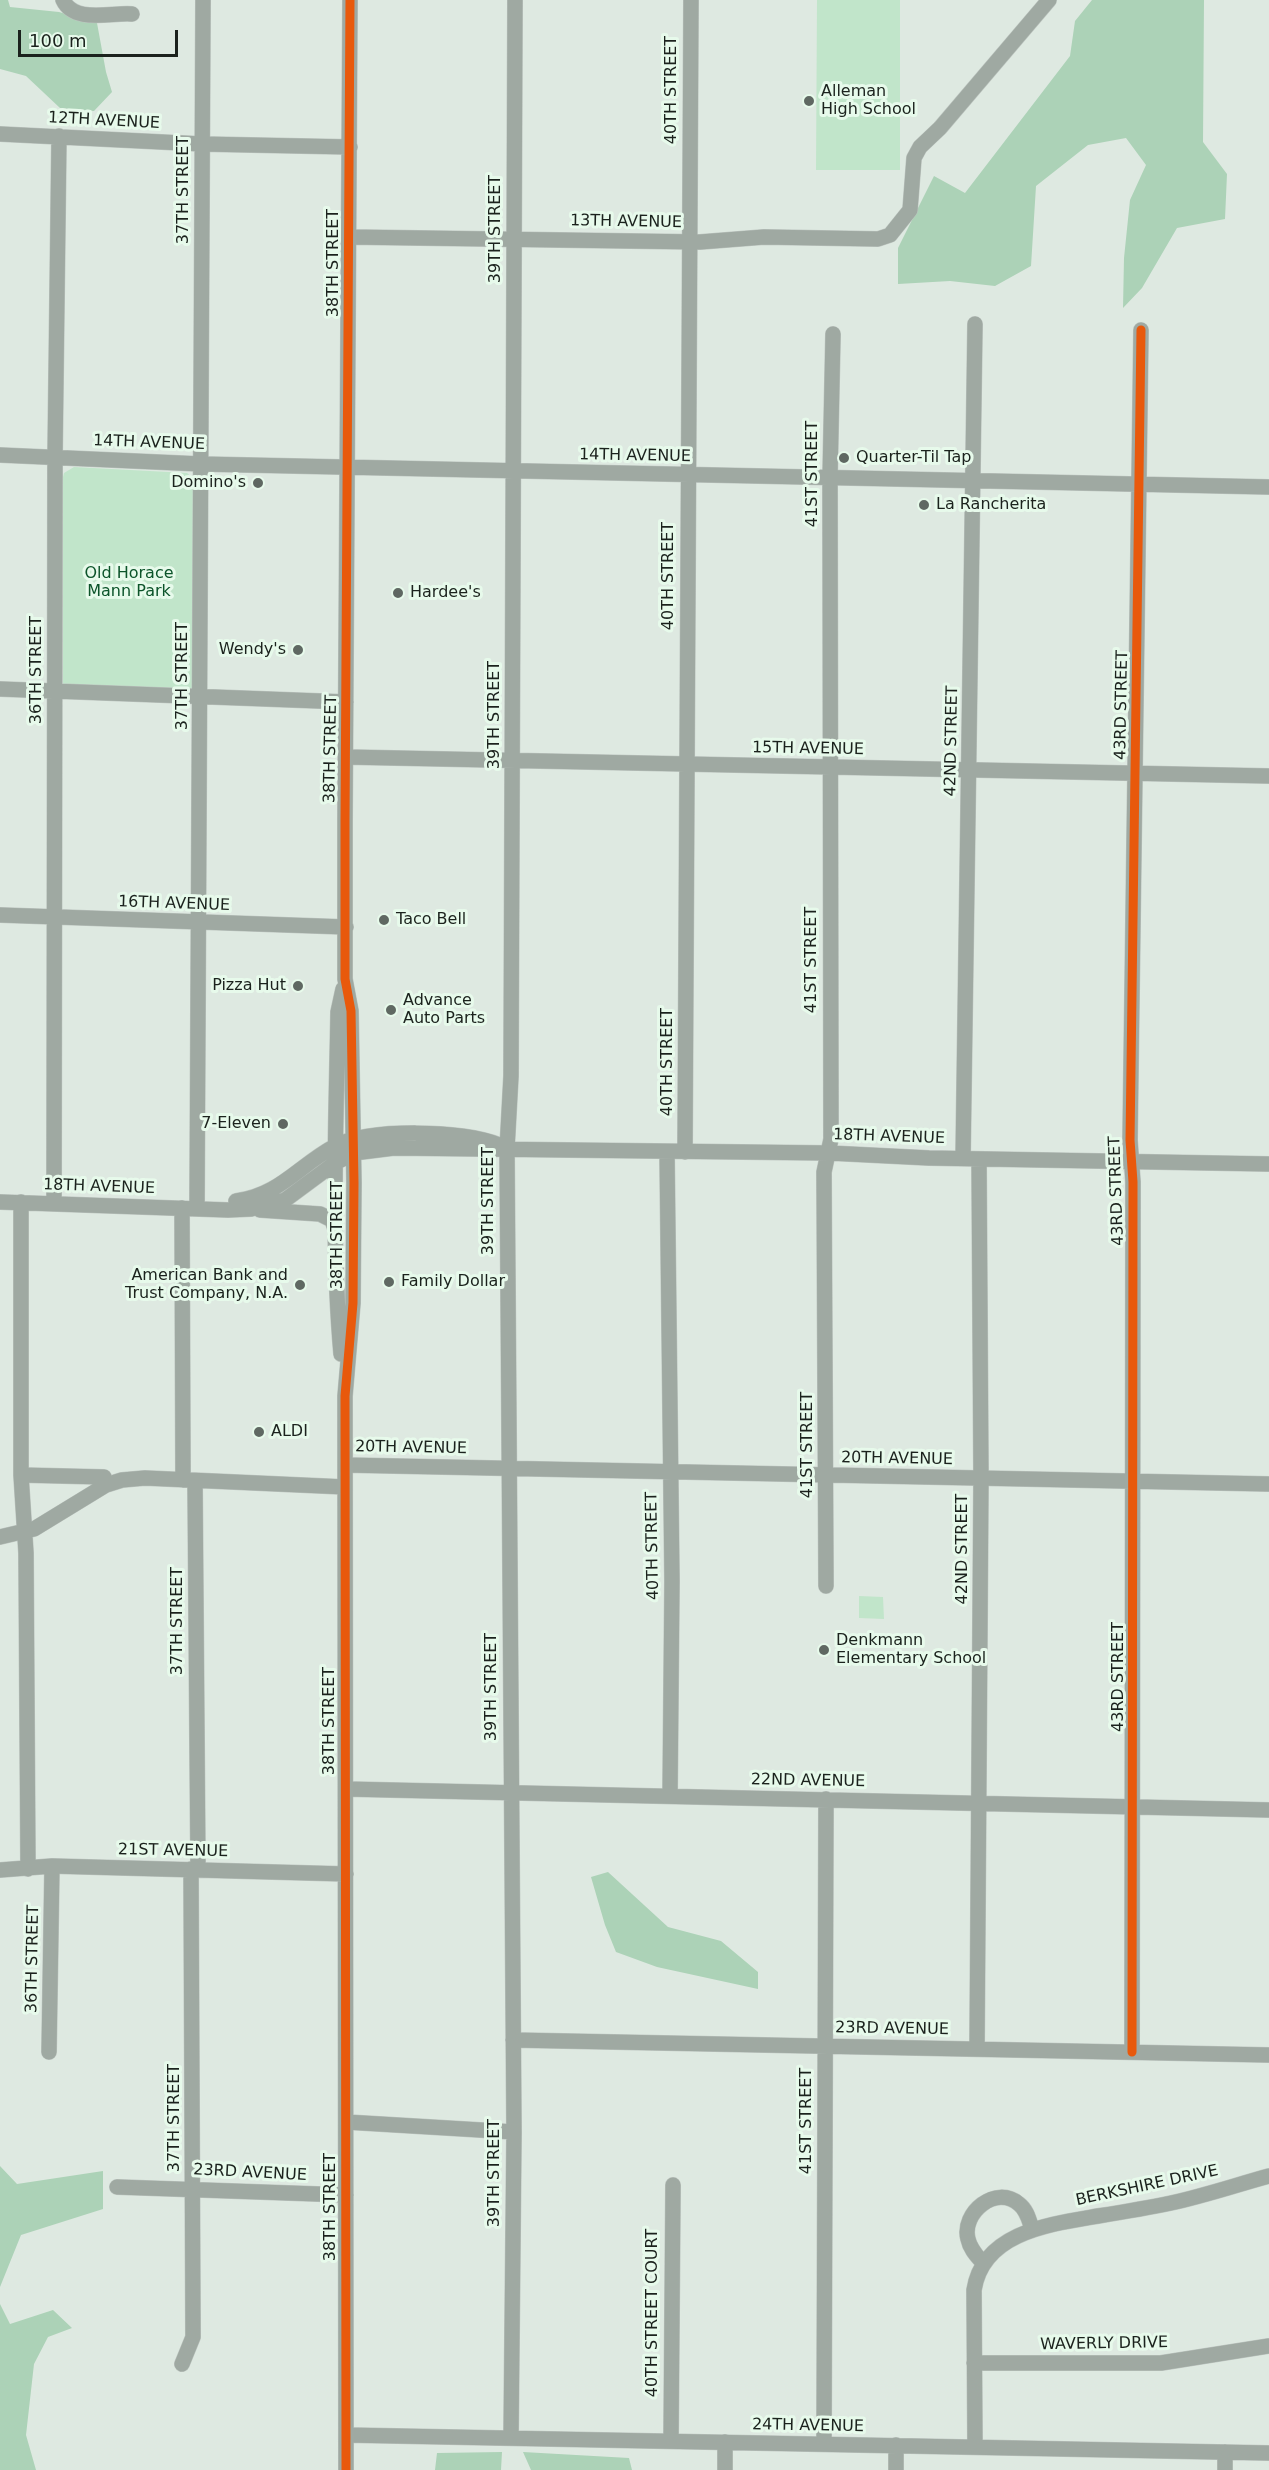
<!DOCTYPE html>
<style>
body{margin:0}
#map{position:relative;width:1269px;height:2470px;overflow:hidden;background:#dee9e1;font-family:"DejaVu Sans",sans-serif}
canvas{display:block}
.scale{position:absolute;left:18px;top:30px;width:160px;height:27px;box-sizing:border-box;border:3px solid #1b221d;border-top:0;padding-left:8px;font-size:18px;line-height:21px;white-space:nowrap;color:#1b221d;-webkit-text-stroke:4px #e7faeb;paint-order:stroke}
</style>
<div id="map">
<canvas width="1269" height="2470"></canvas>
<div class="scale">100 m</div>
</div>
<script>
const ctx = document.querySelector('canvas').getContext('2d');
ctx.lineJoin = 'round';
function fillPath(path, color) {
  ctx.fillStyle = color;
  ctx.fill(path, 'evenodd');
}
function strokePath(path, color, width, dash) {
  ctx.strokeStyle = color;
  ctx.lineWidth = width;
  ctx.lineCap = dash ? 'butt' : 'round';
  ctx.setLineDash(dash || []);
  ctx.stroke(path);
}
function drawText(font, color, halo, rows, align = 'center') {
  ctx.font = font + ' "DejaVu Sans",sans-serif';
  ctx.lineWidth = 6;
  ctx.setLineDash([]);
  ctx.textBaseline = 'middle';
  ctx.strokeStyle = halo;
  ctx.fillStyle = color;
  for (const [text, x, y, turn = 0] of rows) {
    ctx.save();
    ctx.translate(x, y);
    ctx.rotate((+turn || 0) * Math.PI / 180);
    ctx.textAlign = isNaN(turn) ? turn : align;
    if (halo) ctx.strokeText(text, 0, 0);
    ctx.fillText(text, 0, 0);
    ctx.restore();
  }
}
fillPath(new Path2D(`
 M817 0H900V170H816Z
 M74 467 187 473 194 479 193 688 190 691 67 687 63 684V477L64 473Z
 M859 1596 883 1597 884 1619 859 1618Z`), '#c1e5ca');
fillPath(new Path2D(`
 M0 0H8L10 7 59 12 97 23 106 72 112 92 94 111 60 108 26 76 0 69Z
 M1092 0H1204L1203 142 1227 174 1225 219 1177 228 1142 288 1123 308 1124 258 1130 200 1146 165 1126 138 1088 145 1036 186 1031 266 995 286 950 281 898 284V248L934 176 965 193 1070 56 1075 21Z
 M608 1872 668 1927 721 1941 758 1972V1989L657 1967 616 1952 605 1925 591 1877Z
 M0 2166 17 2184 103 2171V2209L21 2235 0 2287Z
 M0 2304 10 2324 53 2310 72 2328 48 2337 34 2364 26 2435 36 2470H0Z
 M502 2452 501 2470H435L437 2453Z
 M523 2452 629 2458 632 2470H531Z`), '#acd2b7');
const minor = new Path2D(`
 M63 0C74 24 112 12 132 14
 M0 134 202 144 350 147
 M349 237 700 242 764 237 878 239 890 235 910 210 914 158 920 147 940 128 1049 0
 M0 455 201 464 1269 487
 M0 689 346 702
 M346 757 1269 776
 M0 915 346 927
 M667 1152 672 1581 670 1796
 M685 1152 691 0
 M963 1158 975 324
 M236 1201C280 1195 298 1166 335 1146 370 1128 463 1130 499 1145
 M0 1202 228 1210 251 1209 285 1200 335 1163 354 1153 394 1148 829 1153 929 1158 1269 1164
 M21 1202V1475L26 1553 28 1869
 M54 1204 55 457 59 136
 M182 1208 183 1480
 M197 1208 203 0
 M260 1210 320 1214 332 1220 335 1229
 M341 1354C331 1240 336 1127 338 1012L343 989
 M345 1465 1269 1484
 M21 1475 104 1477
 M195 1481 198 1869
 M0 1537 34 1529 106 1485 122 1480 145 1478 345 1487
 M826 1586 824 1172 831 1139 830 477 833 334
 M346 1789 1269 1810
 M0 1870 52 1866 346 1874
 M513 2040 1269 2055
 M977 2048 981 1478 979 1159
 M49 2052 52 1866
 M1132 2052 1133 1182 1130 1140 1141 330
 M346 2122 514 2132
 M117 2187 346 2195
 M983 2263C977 2256 970 2249 968 2239 961 2213 996 2184 1019 2204 1027 2210 1029 2220 1032 2229
 M974 2363H1161L1269 2346
 M182 2364 193 2337 191 1869
 M346 2435 1269 2453
 M511 2438 514 2132 507 1149 511 1076 515 0
 M671 2441 673 2185
 M725 2442V2470
 M824 2444 826 1799
 M975 2447 974 2290C983 2232 1051 2224 1098 2216 1123 2212 1147 2208 1171 2203 1204 2196 1236 2185 1269 2176
 M346 2470 345 1396 353 1303 354 1183 351 1011 345 979V820L350 0
 M896 2470V2445
 M1225 2470V2452`);
strokePath(minor, '#bcc4bf', 16);
strokePath(minor, '#9fa9a2', 15);
strokePath(new Path2D(`
 M1132 2052 1133 1182 1130 1140 1141 330
 M346 2470 345 1396 353 1303 354 1183 351 1011 345 979V820L350 0`), '#e8590c', 9);
for (const [x, y, r, color] of [
 [809,101,6,"#5f6862"],
 [844,458,6,"#5f6862"],
 [258,483,6,"#5f6862"],
 [924,505,6,"#5f6862"],
 [398,593,6,"#5f6862"],
 [298,650,6,"#5f6862"],
 [384,920,6,"#5f6862"],
 [298,986,6,"#5f6862"],
 [391,1010,6,"#5f6862"],
 [283,1124,6,"#5f6862"],
 [389,1282,6,"#5f6862"],
 [300,1285,6,"#5f6862"],
 [259,1432,6,"#5f6862"],
 [824,1650,6,"#5f6862"]
]) {
  const dot = new Path2D();
  dot.arc(x, y, r, 0, 2 * Math.PI);
  ctx.fillStyle = color;
  ctx.fill(dot);
  strokePath(dot, '#e7faeb', 2);
}
drawText('16px', '#1b221d', '#e7faeb', [
 ["40TH STREET",672,90,-90],
 ["12TH AVENUE",104,121,3],
 ["37TH STREET",184,190,-90],
 ["13TH AVENUE",626,222,1],
 ["39TH STREET",496,229,-90],
 ["38TH STREET",334,263,-90],
 ["14TH AVENUE",149,443,2],
 ["14TH AVENUE",635,456,1],
 ["41ST STREET",813,474,-90],
 ["40TH STREET",669,576,-90],
 ["36TH STREET",37,670,-90],
 ["37TH STREET",183,676,-90],
 ["43RD STREET",1122,705,-89],
 ["39TH STREET",495,715,-90],
 ["42ND STREET",952,741,-89],
 ["38TH STREET",331,749,-89],
 ["15TH AVENUE",808,749,1],
 ["16TH AVENUE",174,904,2],
 ["41ST STREET",812,960,-90],
 ["40TH STREET",668,1062,-90],
 ["18TH AVENUE",889,1137,2],
 ["18TH AVENUE",99,1187,2],
 ["43RD STREET",1117,1191,-92],
 ["39TH STREET",489,1201,-90],
 ["38TH STREET",338,1235,-90],
 ["41ST STREET",808,1445,-90],
 ["20TH AVENUE",411,1448,1],
 ["20TH AVENUE",897,1459,1],
 ["40TH STREET",653,1546,-91],
 ["42ND STREET",963,1549,-90],
 ["37TH STREET",178,1621,-90],
 ["43RD STREET",1119,1677,-90],
 ["39TH STREET",492,1687,-90],
 ["38TH STREET",330,1721,-90],
 ["22ND AVENUE",808,1781,1],
 ["21ST AVENUE",173,1851,1],
 ["36TH STREET",33,1959,-89],
 ["23RD AVENUE",892,2029,1],
 ["37TH STREET",175,2118,-90],
 ["41ST STREET",807,2121,-90],
 ["23RD AVENUE",250,2173,3],
 ["39TH STREET",495,2173,-90],
 ["BERKSHIRE DRIVE",1147,2186,-12],
 ["38TH STREET",331,2207,-90],
 ["40TH STREET COURT",653,2313,-90],
 ["WAVERLY DRIVE",1104,2344,-1],
 ["24TH AVENUE",808,2426,1]
]);
drawText('16px', '#1b221d', '#e7faeb', [
 ["Alleman",821,92],
 ["High School",821,110],
 ["Quarter-Til Tap",856,458],
 ["Domino's",246,483,"right"],
 ["La Rancherita",936,505],
 ["Hardee's",410,593],
 ["Wendy's",286,650,"right"],
 ["Taco Bell",396,920],
 ["Pizza Hut",286,986,"right"],
 ["Advance",403,1001],
 ["Auto Parts",403,1019],
 ["7-Eleven",271,1124,"right"],
 ["American Bank and",288,1276,"right"],
 ["Trust Company, N.A.",288,1294,"right"],
 ["Family Dollar",401,1282],
 ["ALDI",271,1432],
 ["Denkmann",836,1641],
 ["Elementary School",836,1659]
], 'left');
drawText('16px', '#0c542a', '#e7faeb', [
 ["Old Horace",129,574],
 ["Mann Park",129,592]
]);
</script>
